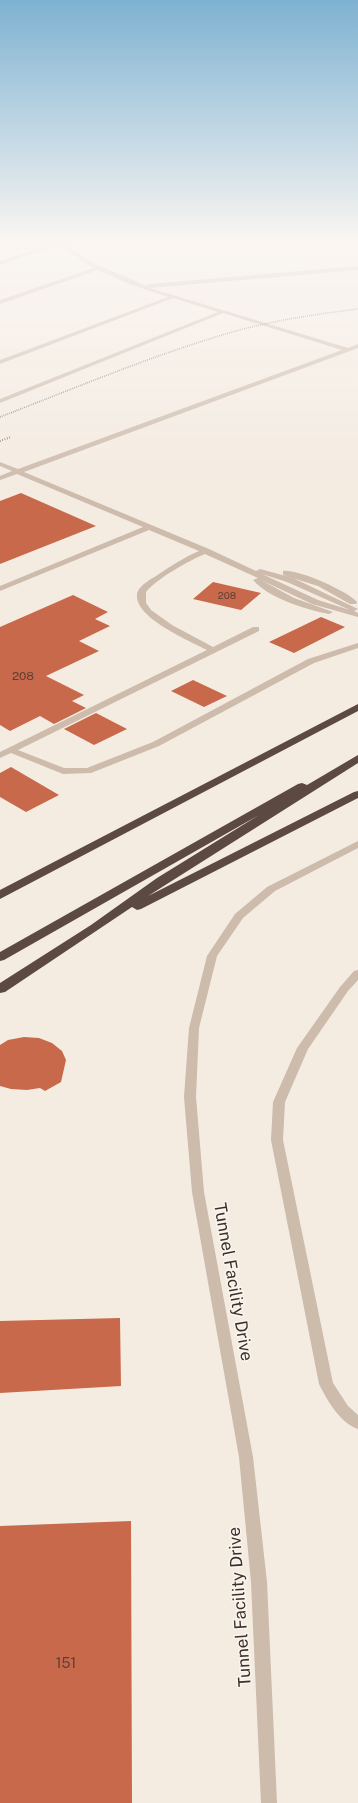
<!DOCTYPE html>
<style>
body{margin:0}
canvas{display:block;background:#f4ebe1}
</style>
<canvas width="358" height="1803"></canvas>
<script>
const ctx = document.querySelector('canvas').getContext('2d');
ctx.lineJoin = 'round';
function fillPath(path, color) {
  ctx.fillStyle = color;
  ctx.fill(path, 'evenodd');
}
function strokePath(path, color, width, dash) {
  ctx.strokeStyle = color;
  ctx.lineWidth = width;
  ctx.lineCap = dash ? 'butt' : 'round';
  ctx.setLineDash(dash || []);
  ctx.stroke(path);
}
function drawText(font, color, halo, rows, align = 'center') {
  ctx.font = font + ' "Public Sans",sans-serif';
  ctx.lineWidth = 3;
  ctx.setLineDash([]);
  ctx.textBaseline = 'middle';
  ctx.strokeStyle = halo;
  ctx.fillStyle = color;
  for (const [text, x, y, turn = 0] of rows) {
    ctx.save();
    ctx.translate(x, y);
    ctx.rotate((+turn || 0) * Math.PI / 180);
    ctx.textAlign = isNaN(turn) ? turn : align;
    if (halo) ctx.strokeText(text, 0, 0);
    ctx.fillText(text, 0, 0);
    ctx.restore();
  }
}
fillPath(new Path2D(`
 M21 493 96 526 0 564V501Z
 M213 582 261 593 241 610 193 599Z
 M73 595 108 612 95 619 110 626 79 641 99 651 46 676 84 695 72 701 86 708 54 724 40 716 10 731 0 725V627Z
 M321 617 345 627 294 653 269 642Z
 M193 680 227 696 204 707 171 691Z
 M96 713 127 729 94 745 64 729Z
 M11 767 59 795 26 812 0 797V773Z
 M24 1037 39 1038 52 1043 62 1051 66 1060 61 1082 45 1091 40 1088 27 1090 11 1089 0 1086V1045L8 1040Z
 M120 1318 121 1386 0 1393V1321Z
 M131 1521 132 1803H0V1526Z`), '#c8694b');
fillPath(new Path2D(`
 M53 240H58L93 263 147 286 149 284 358 266V270L150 288 348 348 358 344V348L24 472 209 549 256 571 260 569 293 578 358 609 354 611 358 613V617L312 604 261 580 294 598 333 612 329 614C305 609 270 599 253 580L258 578 205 554C190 560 156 579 146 592V603L151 610 172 625 213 647 253 627H259V631L18 750 64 768H87L153 742 308 659 358 643V648L314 663 159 746 91 773 63 774 11 753 0 758V752L207 650C190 641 135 618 137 595 138 585 152 579 159 574 172 565 185 557 199 551L149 530 0 591V586L143 527 17 474 0 480V476L12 471 0 466V462L18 469 342 350 223 313 0 403V399L218 312 173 298 0 364V360L168 297 129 284 98 270 0 304V300L94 268 58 245 0 265V261L55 243ZM262 574 287 582 350 610 318 600Z
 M283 571C298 569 347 591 357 602L356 604H350L318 586 283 575Z
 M358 970V980L348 991 308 1049 285 1102 283 1140 333 1383 348 1406 358 1415V1429C340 1423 327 1400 319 1384L271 1140 273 1102 297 1048 340 987 354 971Z`), '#cdbbac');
fillPath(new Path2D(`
 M358 841V848L275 891 243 918 217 956 199 1028 196 1097 204 1192 253 1457 267 1582 277 1803H261L251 1582 239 1457 192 1192 184 1097 189 1028 207 956 235 914 267 887Z`), '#cdbbac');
fillPath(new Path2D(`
 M358 704V711L0 899V890Z
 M358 755V763L148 896 354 792 358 791V798L141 909 137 910 132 907 5 992 0 993V983L91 925 157 878 259 815 4 960 0 961V952L298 784 302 783 307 785Z`), '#5c4a42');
strokePath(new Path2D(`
 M0 417C78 387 155 354 236 331 276 320 317 314 358 309`), '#3b302b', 1.5, [0.5, 1.5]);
strokePath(new Path2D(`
 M0 441 11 437`), '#3b302b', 2, [0.5, 2]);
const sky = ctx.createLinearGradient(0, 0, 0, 492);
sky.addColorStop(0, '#7eb2d2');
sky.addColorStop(0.49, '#faf6f2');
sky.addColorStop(1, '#faf6f200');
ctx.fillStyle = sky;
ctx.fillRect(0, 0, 358, 492);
drawText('10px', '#5e3e33', null, [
 ["208",227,596]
]);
drawText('12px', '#5e3e33', null, [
 ["208",23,676]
]);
drawText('14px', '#5e3e33', null, [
 ["151",66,1664]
]);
drawText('17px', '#3b302b', '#fbf5ee', [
 ["Tunnel Facility Drive",233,1282,80],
 ["Tunnel Facility Drive",240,1607,-94]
]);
</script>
